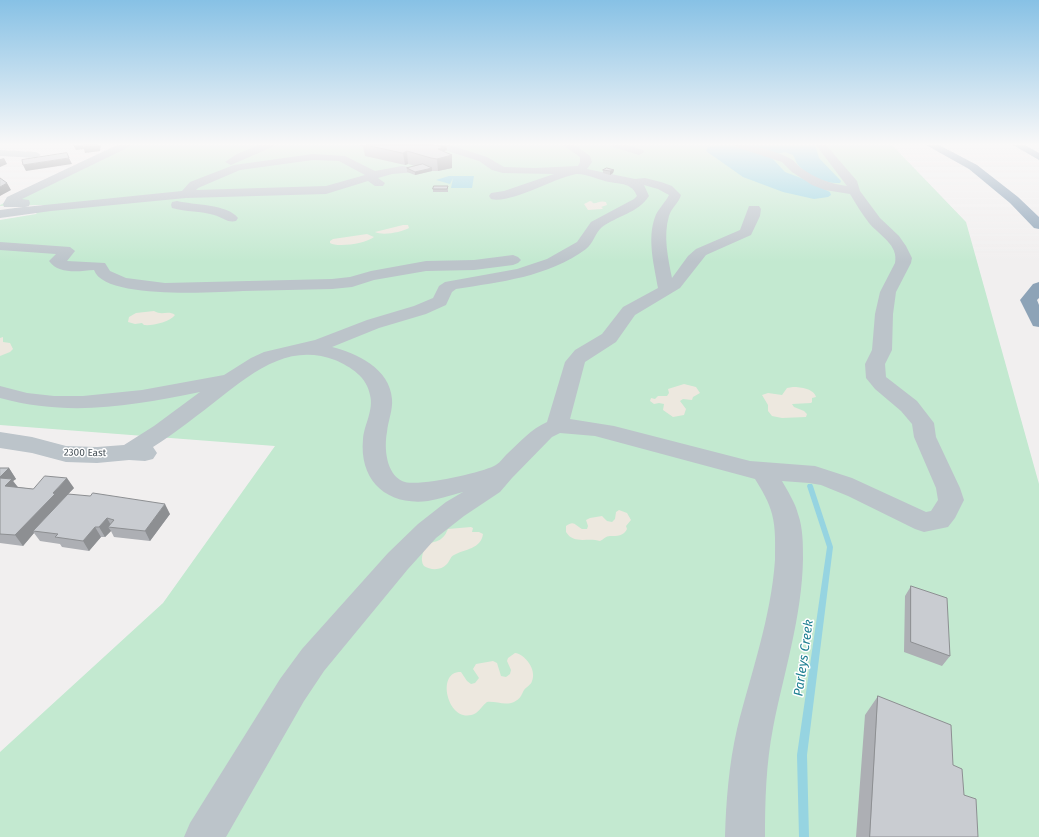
<!DOCTYPE html>
<style>
body{margin:0}
canvas{display:block;background:#f1efef}
</style>
<canvas width="1039" height="837"></canvas>
<script>
const ctx = document.querySelector('canvas').getContext('2d');
ctx.lineJoin = 'round';
function fillPath(path, color) {
  ctx.fillStyle = color;
  ctx.fill(path, 'evenodd');
}
function strokePath(path, color, width, dash) {
  ctx.strokeStyle = color;
  ctx.lineWidth = width;
  ctx.lineCap = dash ? 'butt' : 'round';
  ctx.setLineDash(dash || []);
  ctx.stroke(path);
}
function drawText(font, color, halo, rows, align = 'center') {
  ctx.font = font + ' "Fira Sans",sans-serif';
  ctx.lineWidth = 3;
  ctx.setLineDash([]);
  ctx.textBaseline = 'middle';
  ctx.strokeStyle = halo;
  ctx.fillStyle = color;
  for (const [text, x, y, turn = 0] of rows) {
    ctx.save();
    ctx.translate(x, y);
    ctx.rotate((+turn || 0) * Math.PI / 180);
    ctx.textAlign = isNaN(turn) ? turn : align;
    if (halo) ctx.strokeText(text, 0, 0);
    ctx.fillText(text, 0, 0);
    ctx.restore();
  }
}
fillPath(new Path2D(`
 M123 145H892L966 222 1039 484V837H0V752L163 603 275 446 0 425V220L36 214 43 205 0 206V205Z`), '#c3e9d0');
fillPath(new Path2D(`
 M590 201 593 202 592 203C598 204 599 200 606 202L607 205 601 207 603 208 602 209 588 210 584 204Z
 M403 225H408L409 228C402 232 383 236 375 232Z
 M367 234 374 237C367 243 338 248 330 243V241L333 239Z
 M154 311C162 316 168 310 175 315 170 322 152 326 144 325L142 323 135 324 128 322 129 317 136 313Z
 M3 337V342L10 343 13 349 10 352 0 356V338Z
 M684 384 696 387 700 393 693 397 692 400 683 399 680 401 686 409 684 415 673 417 663 410 664 404 659 403 654 404 650 401 651 398 655 399 658 396H667L669 393 668 389Z
 M793 387C801 387 814 389 816 397L812 398V402L811 403 792 404 794 407 804 411 807 414 806 417 782 418 772 416 768 411V405L762 395 768 393 782 395 787 388Z
 M619 510 627 513 631 520 626 526 627 529C624 536 617 536 610 536 606 536 604 539 600 541 588 537 574 545 566 532V526C574 520 575 525 582 529H587L588 526 586 520 590 518 602 516 607 521 612 522 615 519 616 512Z
 M471 527 473 528 472 532H479L483 534C481 549 465 549 454 555 450 557 450 561 447 564 441 571 430 570 424 566 419 559 424 546 431 543 435 541 437 542 441 539 445 536 446 533 448 529Z
 M515 653C525 654 537 670 532 681 531 685 526 687 524 690 521 696 520 699 514 702 505 706 496 701 487 702 483 705 480 710 476 713 449 728 434 671 461 672L467 681 471 684 475 683 479 678 473 669 476 664 493 661 497 663 501 676 506 677 510 674 511 670 507 661 508 658Z`), '#ede8df');
fillPath(new Path2D(`
 M722 145 742 146 747 145H815L819 158 841 181 840 183C826 184 808 176 799 166 796 163 795 158 793 155L785 152 775 154 772 158 785 172 801 178 830 192 831 195 828 197 814 199 783 192 743 177 706 151 708 147Z
 M449 176H474L472 188H451L453 178 450 184 436 180Z`), '#96d4e1');
fillPath(new Path2D(`
 M808 484H812L813 486 833 547 807 755 809 837H799L797 755 827 547 807 486Z`), '#96d4e1');
fillPath(new Path2D(`
 M117 145H130L129 147 22 199 29 200 30 203 29 206 25 207 182 191 190 182 234 165 313 154 345 156 375 171 402 166 415 168 417 170 415 172 392 174 378 178 385 183 383 186H375L368 181 326 194 186 198 51 211 0 218V210L23 207H4L3 204 7 197ZM313 160 339 161 365 175 326 186 196 190 198 188 240 170Z
 M259 145H273L272 147 231 165 225 162 237 154Z
 M434 145H449L487 157 504 167 535 168 578 166 580 162V157L563 145H575L590 156 592 162 587 169 635 179 645 178 661 182 672 186 681 195C679 203 671 208 669 216 663 236 668 258 672 278L688 256 696 249 740 230 749 206H759L761 209 760 216 751 235 706 255 680 288 635 315 616 342 585 362 570 419 614 426 750 461 815 466 852 478 926 512 931 511 938 500 936 488 914 437 912 424 901 411 875 389 866 378 865 364 872 350 875 314 880 292 895 263C899 245 879 235 869 223 862 214 856 204 850 194L825 190 812 185 792 172 782 162 736 147 735 145C748 144 778 151 789 158 794 160 797 165 801 168 815 178 830 184 847 186L816 145H826L857 181 860 191 880 218 899 236 906 246 912 258 911 263 896 292 893 314 892 350 885 364 886 377 917 401 934 423 936 437 960 488 964 500 955 518 948 527 924 532 915 529 848 496 821 485 809 483 782 481C788 492 795 502 798 514 803 528 803 544 803 559 802 617 784 672 773 728 766 764 765 801 765 837H725C726 801 729 764 737 729 751 673 771 618 775 560 775 545 776 529 772 514 769 502 762 490 755 479L595 436 560 433 552 437 512 478 500 492 464 516 436 538 408 569 324 671 304 701 226 837H184L190 823 280 679 302 649 388 553 418 524 446 502 463 492C451 495 439 499 428 501 387 506 359 481 363 439 364 425 374 410 370 395 367 377 351 367 335 360 316 353 296 353 277 361 256 369 238 384 221 397 199 414 177 432 153 447L157 453 153 459 145 461 129 460 97 463 66 462 32 453 0 448V432L32 437 66 446 97 447 124 445 154 426 200 392C130 406 70 417 0 398V386L27 393 54 396H83L142 390 224 375 251 358 264 352 315 340 367 320 414 306 433 298 439 286 445 282 517 269 547 259 577 242 591 222 634 199 637 196C632 183 621 184 609 182 600 180 584 173 576 174 554 178 511 204 491 199L489 196 491 193 504 191 554 174 503 173 492 170 479 161 435 147ZM644 185 658 189 669 195C665 203 658 209 655 217 647 239 654 265 658 288L623 307 602 334 575 350 565 362 547 422C531 429 520 442 507 454 503 458 499 464 494 466 480 473 415 488 402 481 386 473 384 448 387 432 388 421 393 410 392 399 390 369 357 353 332 347L379 328 426 314 446 305 452 292 456 289C500 282 548 277 586 249 593 244 595 233 602 227 617 216 638 213 649 196Z
 M612 145H627L643 150 644 152 639 155 613 147Z
 M0 150 36 152 41 155 36 158 0 156Z
 M177 201C193 205 228 204 238 218L236 221C227 223 222 217 214 215 201 211 186 212 172 208L171 205 172 202Z
 M0 242 70 247 75 251 67 261 105 263 110 271 126 278 165 283 332 279 350 277 371 271 426 261 474 260 513 255 518 257 521 260 518 263 513 265 474 270 426 271 374 280 352 287 332 289C302 290 273 290 243 291 216 292 104 300 94 270 80 271 59 275 49 261L56 254 0 250Z`), '#bcc4ca');
fillPath(new Path2D(`
 M926 145H939L977 165 1018 197 1039 217V229L1034 228 1010 203 969 169Z
 M1013 145H1025L1039 153V160Z
 M1039 282V298L1037 300 1039 305V327L1033 326 1020 300 1033 284Z`), '#8da3b7');
fillPath(new Path2D(`
 M357 145H446L447 150 444 151V152L452 155V168L438 171H432L415 175 407 172V168L415 166 408 164 405 165 365 156 363 146Z
 M603 170H614L613 173 610 175 603 173Z
 M448 186V192H433V189Z
 M0 468H9L16 479 13 481 18 487 33 489 74 488 68 494 170 514 150 541 114 537 111 531 105 537H101L89 551 62 547 60 544 40 541 34 533 23 546 0 543Z
 M911 586 950 656 942 666 904 652 905 596Z
 M878 696 964 795 978 837H856L865 715Z`), '#adafb4');
fillPath(new Path2D(`
 M73 145H101L100 151 85 153 84 149 76 150Z
 M431 145H446L447 150 444 151V157L452 155V168L438 171 437 159Z
 M407 151 408 164 405 165 403 153Z
 M4 158 7 164 0 167V159Z
 M69 158 72 164 26 171 23 165Z
 M432 168V171L415 175V172Z
 M614 170 613 173 610 175V171Z
 M7 183 11 190 0 196V187Z
 M9 468 16 479 13 481 19 489 0 494V477Z
 M67 478 74 488 33 531 34 533 23 546 15 535 53 493Z
 M165 504 170 514 150 541 145 531Z
 M107 518 112 527H108L111 531 105 537 99 527Z
 M95 527 101 537 89 551 83 541Z`), '#8d8f92');
const building = new Path2D(`
 M83 145H97L83 147Z
 M366 145H434L444 147 438 149 452 155 437 159 431 158 407 151 403 153Z
 M67 153 69 158 23 165 22 160Z
 M423 164 432 168 415 172 407 168Z
 M607 168 614 170 610 171 603 170Z
 M0 178 7 183 0 187Z
 M434 186H448L447 189H433Z
 M0 468H9L0 477Z
 M45 476 67 478 53 493 55 494 15 535 0 534V478L12 479 5 486 33 489Z
 M93 493 165 504 145 531 108 527 114 520 107 518 99 527H95L83 541 55 537 58 534 33 531 68 494 90 496Z
 M911 586 947 598 950 656 911 642Z
 M878 696 951 725 953 765 962 769 964 795 976 799 978 837H870Z`);
fillPath(building, '#c9ccd1');
strokePath(building, '#8d8f92', 1);
const sky = ctx.createLinearGradient(0, 0, 0, 262);
sky.addColorStop(0, '#87c1e5');
sky.addColorStop(0.55, '#f9f8f8');
sky.addColorStop(1, '#f9f8f800');
ctx.fillStyle = sky;
ctx.fillRect(0, 0, 1039, 262);
drawText('10px', '#49535a', '#fff', [
 ["2300 East",85,453,1]
]);
drawText('italic 13px', '#1d7e91', '#fff', [
 ["Parleys Creek",804,658,-82]
]);
</script>
